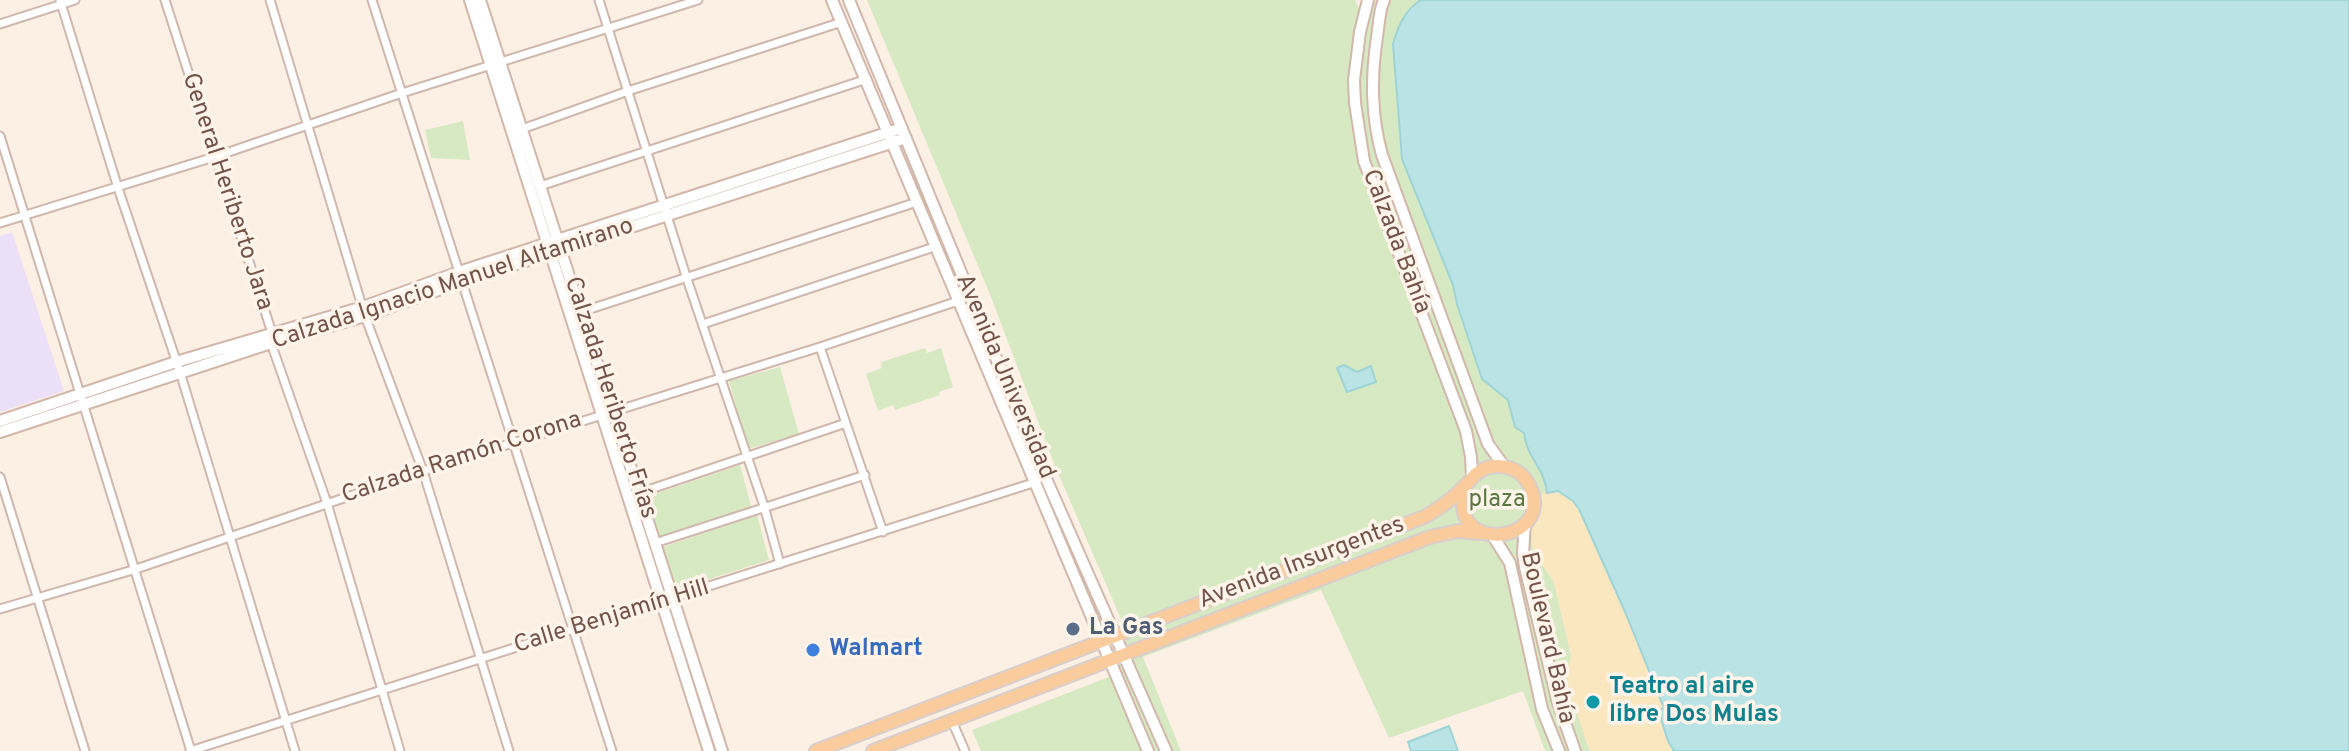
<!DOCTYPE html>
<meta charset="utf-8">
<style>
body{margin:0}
canvas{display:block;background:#fcefe4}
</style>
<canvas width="2349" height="751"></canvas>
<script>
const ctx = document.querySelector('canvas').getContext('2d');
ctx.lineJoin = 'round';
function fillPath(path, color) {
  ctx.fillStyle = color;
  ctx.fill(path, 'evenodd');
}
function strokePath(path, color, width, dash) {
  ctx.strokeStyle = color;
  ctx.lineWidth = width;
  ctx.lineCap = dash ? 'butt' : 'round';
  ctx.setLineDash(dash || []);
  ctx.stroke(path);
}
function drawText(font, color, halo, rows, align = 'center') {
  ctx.font = font + ' Overpass,sans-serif';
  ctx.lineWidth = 7;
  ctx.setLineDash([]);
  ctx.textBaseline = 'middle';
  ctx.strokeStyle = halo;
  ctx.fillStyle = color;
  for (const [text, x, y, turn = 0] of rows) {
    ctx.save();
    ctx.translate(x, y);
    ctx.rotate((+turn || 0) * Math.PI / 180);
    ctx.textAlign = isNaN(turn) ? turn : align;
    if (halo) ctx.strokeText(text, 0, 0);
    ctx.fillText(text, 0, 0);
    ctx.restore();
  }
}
fillPath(new Path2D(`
 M12 232 64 391 0 412V236Z`), '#ece0f8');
fillPath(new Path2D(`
 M867 0H1355L1360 11 1365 0H2349V751H1674L1626 614 1579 509 1573 501 1553 490 1542 494 1531 521 1532 545 1536 556 1554 582 1571 655 1585 738 1590 751H1545L1523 691 1389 738 1321 590 1143 657 1181 751H981L972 730 1109 677 1121 619 1055 466 991 297Z
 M463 121 470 160 431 158 425 130Z
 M925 348 927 353 941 348 953 387 939 392 940 395 895 410 893 405 878 411 866 374 882 368 881 362Z
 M780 367 799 434 748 449 729 381Z
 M740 465 753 513 657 540 643 498Z
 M757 515 769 560 675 590 660 548Z`), '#d7e9c2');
fillPath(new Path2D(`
 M1552 490C1564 491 1573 501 1579 509L1626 614 1664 708 1659 710 1668 741 1674 751H1590L1569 691 1567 677 1571 655 1554 582 1536 556 1532 545 1531 521 1542 494Z`), '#fae6bf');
const water = new Path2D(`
 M1421 0H2349V751H1674L1668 741 1658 710 1664 708 1626 614 1579 509 1573 501 1558 491 1547 493C1545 468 1526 457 1524 433L1515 427 1508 400 1482 379 1457 304 1453 285 1402 159 1393 44C1398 26 1405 10 1421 0Z
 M1344 365 1357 372 1371 366 1376 382 1347 392 1337 368Z
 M1449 726 1458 751H1411L1408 742Z`);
fillPath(water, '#b9e3e4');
strokePath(water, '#9fd4d6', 2);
const street = new Path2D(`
 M60 0 118 188 180 372 295 751
 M165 0 272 333 271 343 327 503 400 751
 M270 0 365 316 423 471 509 751
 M372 0 612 751
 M599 0 686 276 764 506 780 564
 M0 24 75 0
 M522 129 628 91 842 22
 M0 136 191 751
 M540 186 867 79
 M0 223 214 157 402 93 698 0
 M581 312 917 202
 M703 324 937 246
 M820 347 883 532
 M0 477 85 751
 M639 493 846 423
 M655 543 865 475
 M0 609 136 569 423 471 820 347 961 300
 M952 721 965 751
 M190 751 1033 483`);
const secondary = new Path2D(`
 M470 0 709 751
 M480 0 722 751
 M832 0 1148 751
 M849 0 1040 465 1166 751
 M1368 0 1360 32 1354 80 1355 103 1364 161 1466 431 1471 457 1472 477
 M1384 0C1379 11 1379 25 1377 37 1371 78 1371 115 1382 155L1488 444 1504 466
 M0 421 176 362 363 307 459 272 902 128
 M0 432 271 343 365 316 461 282 906 138
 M1525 524 1523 553 1525 567 1558 703 1575 751
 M1493 536 1510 563 1542 709 1559 751`);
const primary = new Path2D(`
 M816 751 1424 517C1439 509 1452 499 1464 487 1470 481 1474 474 1482 470 1499 461 1521 468 1529 485 1559 543 1443 559 1466 485
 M873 751 1430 537 1458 531 1481 533`);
strokePath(street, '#cfb8ad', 11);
strokePath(secondary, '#d2b7ab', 14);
strokePath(primary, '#d8cfcc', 16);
strokePath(street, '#fff', 7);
strokePath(secondary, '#fff', 10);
strokePath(primary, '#f9cb9d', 12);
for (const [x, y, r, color] of [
 [1073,629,8,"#5c6f8a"],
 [813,650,8,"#3f7fe0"],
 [1593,702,8,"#0f9aa8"]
]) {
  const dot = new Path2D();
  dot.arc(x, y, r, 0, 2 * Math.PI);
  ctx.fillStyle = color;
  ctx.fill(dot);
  strokePath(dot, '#fff4ea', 3);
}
drawText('24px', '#73544a', '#fff4ea', [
 ["General Heriberto Jara",226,192,72],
 ["Calzada Bahía",1395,242,69],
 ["Calzada Ignacio Manuel Altamirano",453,285,-18],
 ["Avenida Universidad",1004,377,67],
 ["Calzada Heriberto Frías",609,398,72],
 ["Calzada Ramón Corona",462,459,-18],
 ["Avenida Insurgentes",1302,564,-21],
 ["Calle Benjamín Hill",612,618,-17],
 ["Boulevard Bahía",1546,638,77]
]);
drawText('24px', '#597842', '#fff4ea', [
 ["plaza",1497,501]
]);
drawText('bold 24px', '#4e5e75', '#fff4ea', [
 ["La Gas",1089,629]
], 'left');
drawText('bold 24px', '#366cbe', '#fff4ea', [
 ["Walmart",829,650]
], 'left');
drawText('bold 24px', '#0d838f', '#fff4ea', [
 ["Teatro al aire",1609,688],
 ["libre Dos Mulas",1609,716]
], 'left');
</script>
